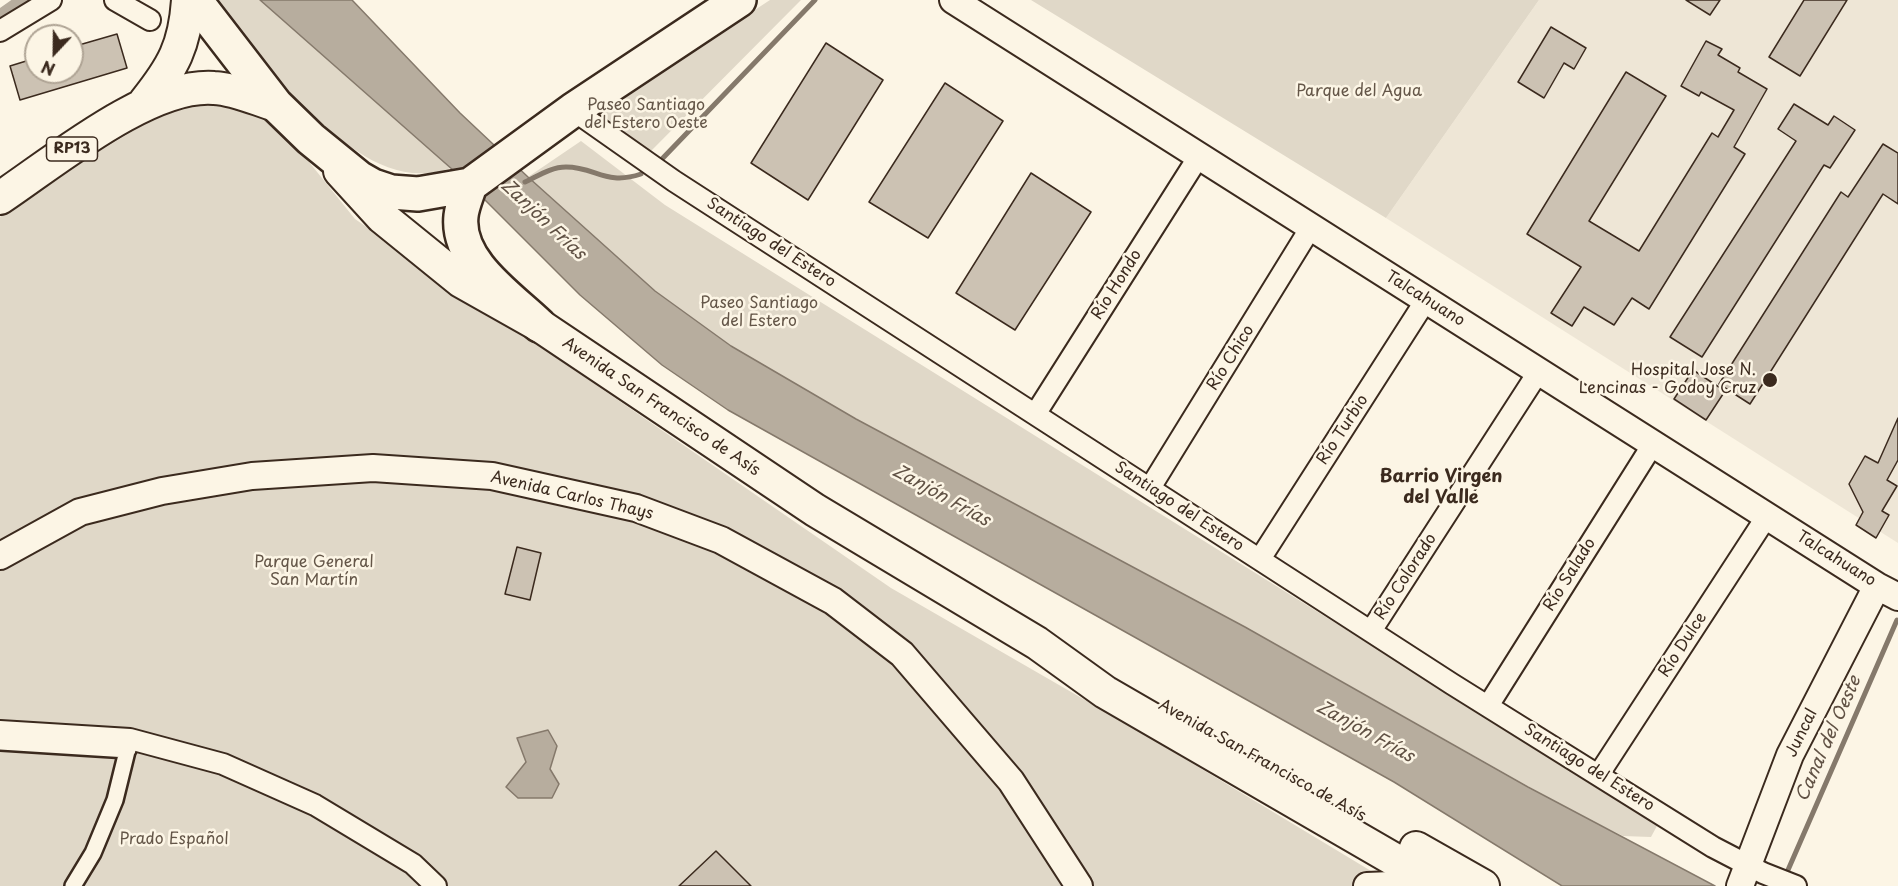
<!DOCTYPE html>
<meta charset="utf-8">
<style>
body{margin:0}
#map{position:relative;width:1898px;height:886px;overflow:hidden;background:#fcf5e5;font-family:"Playpen Sans",sans-serif}
canvas{display:block}
.north{position:absolute;left:24px;top:24px;width:60px;height:60px;box-sizing:border-box;background:#fcf5e5;border:2px solid #afa495;border-radius:50%;rotate:202deg;font-size:16px;font-weight:700;line-height:24px;text-align:center;color:#3b2a1e}
.north::after{content:'';display:block;margin:auto;width:21px;height:27px;background:#3b2a1e;clip-path:polygon(50% 0,100% 100%,50% 72%,0 100%)}
</style>
<div id="map">
<canvas width="1898" height="886"></canvas>
<div class="north">N</div>
</div>
<script>
const ctx = document.querySelector('canvas').getContext('2d');
ctx.lineJoin = 'round';
function fillPath(path, color) {
  ctx.fillStyle = color;
  ctx.fill(path, 'evenodd');
}
function strokePath(path, color, width, dash) {
  ctx.strokeStyle = color;
  ctx.lineWidth = width;
  ctx.lineCap = dash ? 'butt' : 'round';
  ctx.setLineDash(dash || []);
  ctx.stroke(path);
}
function drawText(font, color, halo, rows, align = 'center') {
  ctx.font = font + ' "Playpen Sans",sans-serif';
  ctx.lineWidth = 5;
  ctx.setLineDash([]);
  ctx.textBaseline = 'middle';
  ctx.strokeStyle = halo;
  ctx.fillStyle = color;
  for (const [text, x, y, turn = 0] of rows) {
    ctx.save();
    ctx.translate(x, y);
    ctx.rotate((+turn || 0) * Math.PI / 180);
    ctx.textAlign = isNaN(turn) ? turn : align;
    if (halo) ctx.strokeText(text, 0, 0);
    ctx.fillText(text, 0, 0);
    ctx.restore();
  }
}
fillPath(new Path2D(`
 M1539 0H1898V543L1386 218Z`), '#eee6d6');
fillPath(new Path2D(`
 M218 0H260L451 168C392 189 344 144 304 107 292 95 278 85 267 72 249 50 234 24 218 0Z
 M770 0H801L650 152 595 115Z
 M1031 0H1539L1386 218Z
 M194 94 252 106 280 126 355 219 891 588 1137 730 1396 886H0V217L22 198Z
 M581 141 665 205 1658 824 1651 837 1623 836 1576 813 1245 627 856 419 731 346 655 291 528 177Z`), '#e0d8c8');
const water = new Path2D(`
 M260 0H352L460 113 528 177 655 291 731 346 856 419 1245 627 1528 787 1715 886H1562L1394 782 728 410 662 365 580 295 470 185Z
 M548 730 557 746 550 769 559 784 552 798H518L506 787 526 762 517 738Z`);
fillPath(water, '#b7ad9e');
strokePath(water, '#85796b', 1.5);
strokePath(new Path2D(`
 M661 160 815 0
 M525 182C538 176 551 167 566 167 596 167 606 186 641 174
 M1788 870 1897 620`), '#85796b', 5);
strokePath(new Path2D(`
 M0 19 27 0`), '#b7ad9e', 18);
const building = new Path2D(`
 M1686 0H1720L1710 15Z
 M1804 0H1847L1800 76 1769 57Z
 M1551 27 1586 48 1574 69 1564 63 1544 98 1518 82Z
 M117 34 127 68 20 100 10 66 36 58V72H72V47Z
 M1706 41 1722 49 1718 55 1740 68 1738 72 1767 89 1734 147 1745 154 1649 309 1632 298 1614 325 1584 307 1572 326 1551 313 1581 267 1527 234 1626 72 1666 96 1589 221 1639 251 1712 133 1718 137 1734 110 1701 92 1699 96 1681 86Z
 M826 43 883 80 808 200 751 163Z
 M945 83 1003 121 928 238 869 202Z
 M1794 104 1828 125 1834 116 1855 130 1830 168 1824 165 1702 357 1670 337 1796 141 1778 129Z
 M1883 144 1898 153V204L1883 194 1750 404 1719 384 1841 192 1848 197Z
 M1031 173 1091 212 1015 330 956 293Z
 M1693 370 1725 391 1706 420 1674 399Z
 M1898 418V460L1887 480 1897 486 1882 511 1889 515 1876 538 1856 525 1863 512 1849 484 1865 456 1878 463Z
 M517 547 541 553 530 600 505 594Z
 M716 851 751 886H679Z`);
fillPath(building, '#ccc2b3');
strokePath(building, '#3b2a1e', 1.5);
const pedestrian = new Path2D(`
 M0 742 128 750
 M73 886 93 853 115 800 130 739`);
const minor = new Path2D(`
 M115 0 150 20
 M0 31 51 0
 M573 110 674 181 1452 684 1713 847 1763 873 1796 886
 M1036 413 1199 156
 M1150 488 1311 227
 M1260 559 1426 300
 M1371 631 1539 371
 M1488 706 1653 444
 M0 731 130 739 223 764 315 805 413 864 436 886
 M1599 774 1767 516`);
const tertiary = new Path2D(`
 M953 0 1877 586 1898 597
 M0 556 80 512 162 491 252 476 373 468 492 476 636 508 721 540 833 601 902 654 1011 781 1079 886
 M1367 886 1416 884 1423 886
 M1740 886 1790 755 1877 586`);
const primary = new Path2D(`
 M145 102C173 67 185 46 188 0
 M340 171 382 217 461 281 539 325 815 510 1037 643 1105 692 1440 886
 M0 198C54 162 149 83 214 88 235 89 256 99 276 105
 M1416 848 1483 886`);
const trunk = new Path2D(`
 M195 0 276 105 311 139 359 178 373 186 391 192 418 194 470 185
 M470 185 573 110 739 0
 M470 185C467 195 462 206 461 216 456 262 510 297 539 325`);
strokePath(pedestrian, '#3b2a1e', 20);
strokePath(minor, '#3b2a1e', 24);
strokePath(tertiary, '#3b2a1e', 30);
strokePath(primary, '#3b2a1e', 36);
strokePath(trunk, '#3b2a1e', 38);
strokePath(pedestrian, '#fcf5e5', 15);
strokePath(minor, '#fcf5e5', 20);
strokePath(tertiary, '#fcf5e5', 26);
strokePath(primary, '#fcf5e5', 32);
strokePath(trunk, '#fcf5e5', 33);
for (const [x, y, r, color] of [
 [1770,380,8,"#3b2a1e"]
]) {
  const dot = new Path2D();
  dot.arc(x, y, r, 0, 2 * Math.PI);
  ctx.fillStyle = color;
  ctx.fill(dot);
  strokePath(dot, '#fcf5e5', 2);
}
for (const [x, y, w] of [
 [72,149,51]
]) {
  const box = new Path2D();
  box.roundRect(x - w / 2, y - 12, w, 24, 4.5);
  ctx.fillStyle = '#fcf5e5';
  ctx.fill(box);
  strokePath(box, '#3b2a1e', 1.5);
}
drawText('bold 15px', '#3b2a1e', null, [
 ["RP13",72,149]
]);
drawText('16px', '#645648', '#fcf5e5', [
 ["Parque del Agua",1359,92],
 ["Paseo Santiago",646,106],
 ["del Estero Oeste",646,124],
 ["Paseo Santiago",759,304],
 ["del Estero",759,322],
 ["Parque General",314,563],
 ["San Martín",314,581],
 ["Prado Español",174,840]
]);
drawText('16px', '#3b2a1e', '#fcf5e5', [
 ["Santiago del Estero",771,243,33],
 ["Río Hondo",1117,285,-58],
 ["Talcahuano",1425,299,32],
 ["Río Chico",1231,358,-58],
 ["Avenida San Francisco de Asís",661,407,34],
 ["Río Turbio",1343,430,-57],
 ["Avenida Carlos Thays",572,496,13],
 ["Santiago del Estero",1179,507,33],
 ["Talcahuano",1836,559,32],
 ["Río Salado",1570,575,-58],
 ["Río Colorado",1406,577,-57],
 ["Río Dulce",1683,645,-57],
 ["Juncal",1802,733,-64],
 ["Avenida San Francisco de Asís",1262,761,29],
 ["Santiago del Estero",1589,768,32]
]);
drawText('16px', '#3b2a1e', '#fcf5e5', [
 ["Hospital Jose N.",1756,371],
 ["Lencinas - Godoy Cruz",1756,389]
], 'right');
drawText('italic 18px', '#605144', '#fcf5e5', [
 ["Zanjón Frías",543,220,43],
 ["Zanjón Frías",941,496,29],
 ["Zanjón Frías",1365,732,29],
 ["Canal del Oeste",1829,739,-66]
]);
drawText('bold 18px', '#3b2a1e', '#fcf5e5', [
 ["Barrio Virgen",1441,477],
 ["del Valle",1441,498]
]);
</script>
